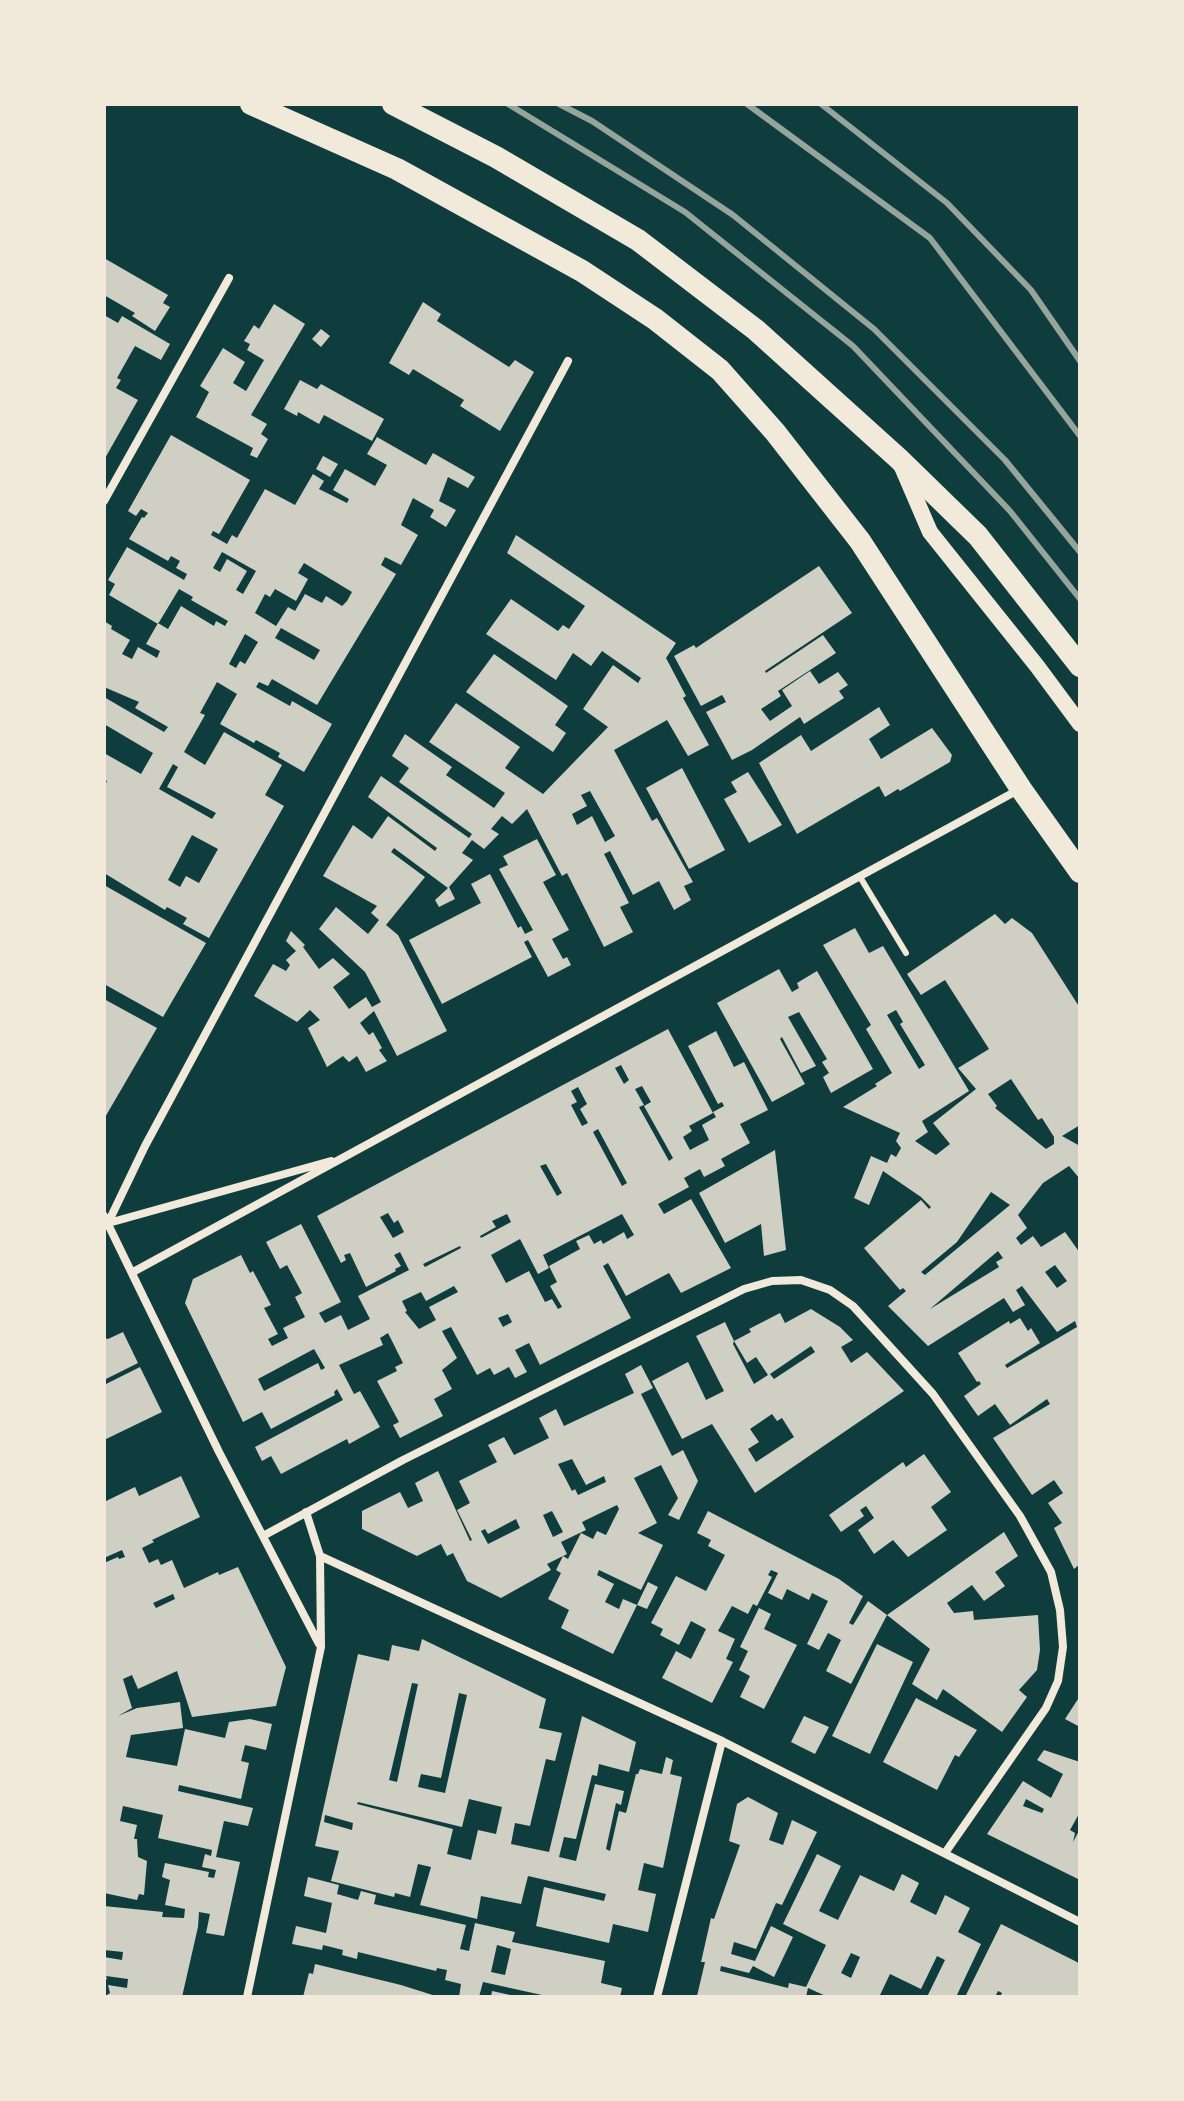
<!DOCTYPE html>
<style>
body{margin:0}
#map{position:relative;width:1184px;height:2101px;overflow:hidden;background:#0f3d3e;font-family:Karla,sans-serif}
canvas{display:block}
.frame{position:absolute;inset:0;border:106px solid #f1e9da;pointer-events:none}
</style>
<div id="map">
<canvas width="1184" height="2101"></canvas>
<div class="frame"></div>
</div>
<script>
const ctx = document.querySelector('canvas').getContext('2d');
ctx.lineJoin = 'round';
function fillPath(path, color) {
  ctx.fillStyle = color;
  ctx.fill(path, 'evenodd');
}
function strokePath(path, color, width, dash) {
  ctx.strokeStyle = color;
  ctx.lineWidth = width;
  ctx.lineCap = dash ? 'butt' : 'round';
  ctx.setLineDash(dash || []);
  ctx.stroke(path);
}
fillPath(new Path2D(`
 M104 258 168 295 163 303 170 307 155 331 132 316 135 313 104 295Z
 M423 302 441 314 437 321 509 367 515 360 534 372 500 431 460 406 464 400 413 369 409 375 389 363Z
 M274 304 305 324 251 415 267 424 261 434 268 439 257 458 250 455 253 448 196 417 209 392 200 386 223 348 245 362 233 383 246 391 264 360 247 350 250 344 244 341 254 325 259 329Z
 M104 315 118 323 122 316 170 344 161 360 135 346 117 378 121 380 116 388 138 400 104 460Z
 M321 329 330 336 321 347 312 339Z
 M300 380 317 389 321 384 384 419 372 441 324 415 319 424 298 412 297 416 284 409Z
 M171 435 250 480 222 529 219 534 213 531 211 535 227 544 232 535 237 538 265 489 295 505 313 474 324 481 319 489 347 503 349 499 333 490 345 469 375 486 387 465 367 454 377 437 426 465 433 453 475 477 468 488 448 477 439 501 456 510 446 527 430 517 434 510 413 498 401 525 418 535 401 565 385 557 381 565 396 574 317 705 272 679 268 686 259 682 256 687 290 706 292 701 332 724 304 772 278 757 280 753 256 740 254 743 220 724 237 694 217 682 200 713 205 715 184 752 205 765 224 732 282 765 265 795 284 806 209 938 183 924 187 918 167 907 165 910 104 873V787L107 781 104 779V753L141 774 153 753 104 724V697L164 732 168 727 135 708 139 702 104 687V621L112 626 111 629 130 640 122 654 132 659 138 647 157 658 160 651 146 644 158 623 168 629 181 606 214 626 216 621 225 626 228 621 191 600 193 597 179 589 158 624 109 595 115 584 108 580 127 547 184 580 187 574 176 568 180 561 171 556 168 561 129 539 142 517 144 518 148 513 141 509 136 516 128 511ZM222 552 256 571 243 594 236 590 247 571 227 559 220 572 213 568ZM304 563 352 592 347 601 342 606 326 596 322 603 305 594 295 611 288 607 276 626 255 613 265 594 270 597 275 589 296 601 308 579 298 573ZM281 628 320 650 314 660 275 638ZM245 634 258 642 245 664 240 661 236 668 229 664ZM173 764 178 767 167 787 216 813 212 819 159 789ZM192 835 218 849 199 883 186 876 180 887 168 880Z
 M323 456 338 464 330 477 316 469Z
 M516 535 676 643 666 658 686 696 683 698 709 745 688 756 667 720 614 750 652 821 657 818 693 882 684 886 691 900 674 910 659 881 633 895 610 851 604 854 629 903 620 907 633 932 604 947 567 873 562 876 527 809 512 824 502 816 491 829 499 834 484 849 472 840 462 853 473 860 449 887 455 899 439 907 435 900 448 888 394 848 391 852 425 877 386 925 398 935 447 1031 397 1056 374 1011 360 1023 369 1035 373 1032 382 1048 379 1050 387 1061 366 1072 357 1056 349 1062 343 1056 327 1067 308 1028 320 1020 310 1010 297 1022 254 996 273 964 286 971 290 965 286 960 296 951 286 941 291 931 305 945 303 947 319 969 333 958 350 974 333 987 349 1009 366 997 372 1007 381 1002 365 972 319 929 336 907 368 934 379 920 371 913 377 906 323 876 353 825 372 839 388 816 435 851 437 848 368 797 381 776 469 838 472 834 399 782 409 768 392 756 405 734 452 767 446 775 494 808 505 793 429 742 456 703 520 747 505 768 543 794 608 727 583 709 613 665 638 683 641 678 602 651 591 666 573 653 556 680 486 634 511 599 558 631 563 625 569 629 585 606 507 553ZM590 791 615 836 605 842 592 816 577 825 572 814 587 806 581 795Z
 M819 566 852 613 765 671 766 673 823 635 836 653 778 691 781 696 761 709 770 721 792 706 782 690 810 671 819 684 838 672 848 685 839 691 844 698 804 724 800 717 752 750 732 760 706 712 726 702 724 698 722 695 701 706 674 656 694 645 696 648Z
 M494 654 568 706 555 725 566 733 553 752 466 692Z
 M879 707 890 725 869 739 881 759 932 728 952 755 950 762 900 791 898 789 885 797 879 786 797 834 759 763 801 735 811 751Z
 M682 768 725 850 689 869 646 788Z
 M748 772 782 825 749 843 724 799 737 792 731 782Z
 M537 839 556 875 543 882 569 930 552 939 563 959 567 957 571 965 548 977 528 940 524 942 532 957 442 1004 409 940 481 903 471 884 490 874 518 928 521 926 525 934 533 930 499 869 508 865 503 856Z
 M104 885 206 943 163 1017 104 984Z
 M995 914 1005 924 1012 918 1032 933 1080 1008V1125L1062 1136 1080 1146V1179L1069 1166 1043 1183 1018 1215 1027 1228 1016 1238 1021 1245 1033 1236 1041 1247 1065 1232 1080 1253V1564L1074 1569 1054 1528 1062 1523 1048 1503 1063 1493 1054 1480 1032 1495 993 1438 1050 1404 1047 1399 1010 1425 995 1404 978 1416 964 1396 981 1384 979 1381 977 1382 958 1353 1009 1321 1010 1324 1020 1318 1028 1331 1031 1328 1040 1343 1005 1365 1007 1368 1077 1327 1075 1321 1057 1332 1022 1286 1016 1290 1025 1305 1013 1312 1004 1298 928 1346 888 1306 906 1291 903 1288 900 1290 864 1248 921 1200 929 1209 931 1207 921 1197 883 1171 869 1205 854 1198 871 1156 887 1163 891 1154 896 1157 901 1148 896 1141 900 1133 843 1107 877 1086 875 1084 892 1073 866 1029 871 1025 823 945 855 928 869 953 883 946 969 1091 922 1121 928 1132 915 1141 936 1155 950 1144 933 1123 976 1089 958 1068 989 1049 945 980 921 995 907 974ZM896 1010 903 1022 900 1024 925 1065 919 1069 887 1015ZM1011 1079 1038 1120 1042 1118 1054 1137V1144L1046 1149 995 1108 997 1106 988 1094ZM991 1192 1010 1205 925 1275 921 1272 957 1242ZM998 1251 1003 1258 996 1262 999 1267 930 1309ZM1055 1265 1067 1281 1057 1288 1045 1272Z
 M779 969 792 992 799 988 797 983 817 971 873 1069 831 1093 823 1077 829 1073 822 1062 827 1059 799 1012 788 1017 816 1066 801 1073 782 1037 780 1039 805 1084 772 1102 717 1003Z
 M104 999 157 1028 104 1119Z
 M668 1029 713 1113 689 1126 692 1131 683 1137 690 1150 709 1140 702 1125 716 1117 713 1112 724 1106 722 1102 718 1104 688 1046 716 1031 734 1067 744 1062 768 1110 740 1124 750 1143 721 1159 725 1166 704 1177 700 1169 684 1178 689 1187 658 1204 664 1214 691 1199 731 1268 681 1293 669 1273 626 1296 608 1263 603 1266 631 1318 540 1365 529 1343 515 1350 527 1372 515 1378 509 1367 494 1375 490 1368 477 1375 451 1327 442 1331 457 1358 442 1370 452 1389 434 1399 443 1416 400 1438 393 1425 399 1422 377 1381 397 1371 395 1367 403 1363 388 1333 380 1338 383 1345 339 1365 354 1394 360 1391 380 1427 349 1444 347 1439 281 1474 271 1456 262 1461 255 1447 343 1400 337 1389 334 1392 335 1395 271 1429 262 1412 243 1422 185 1303 193 1279 241 1255 250 1273 253 1271 271 1305 264 1308 278 1334 268 1339 272 1346 288 1338 283 1328 305 1317 295 1297 302 1293 287 1265 280 1269 266 1242 301 1224 341 1302 319 1313 325 1323 341 1315 348 1330 370 1319 358 1296 409 1270 400 1252 394 1255 401 1266 395 1269 396 1271 366 1287 350 1253 344 1255 346 1260 341 1263 317 1216ZM621 1065 629 1080 624 1084 615 1068ZM642 1086 651 1102 644 1106 673 1158 669 1161 639 1107 644 1105 635 1089ZM578 1087 587 1104 580 1109 588 1123 582 1126 571 1105 577 1102 571 1091ZM598 1129 627 1183 622 1186 593 1132ZM546 1164 562 1193 557 1196 540 1166ZM388 1213 394 1223 398 1220 404 1232 393 1238 380 1217ZM507 1214 511 1222 481 1238 480 1236 496 1227 492 1221ZM622 1214 634 1235 627 1239 624 1232 603 1244 601 1240 594 1244 589 1235 576 1241 580 1249 549 1266 557 1282 550 1286 562 1307 558 1309 552 1299 545 1302 529 1271 506 1283 491 1255 520 1239 538 1274 549 1268 543 1255ZM460 1246 461 1248 425 1267 423 1264ZM454 1286 458 1292 429 1307 436 1320 419 1329 405 1312 407 1311 402 1301 421 1292 426 1301ZM508 1314 512 1322 503 1327 498 1318ZM314 1349 325 1368 321 1370 318 1363 264 1391 258 1379Z
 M775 1150 786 1250 764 1256 761 1224 725 1243 699 1193Z
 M811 1309 840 1327 853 1340 841 1347 851 1363 867 1352 904 1391 755 1493 712 1424 682 1439 652 1381 688 1362 706 1400 724 1391 696 1336 725 1322 734 1341 751 1332 749 1329 780 1313 785 1323ZM734 1341 747 1363 756 1357 768 1375 754 1384 733 1344ZM811 1346 815 1352 774 1379 770 1374ZM772 1414 777 1421 782 1418 794 1437 756 1462 748 1449 759 1442 750 1429Z
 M123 1332 138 1363 104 1380V1338L108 1339Z
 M641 1365 653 1388 641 1394 672 1456 683 1450 698 1481 679 1520 668 1515 678 1498 661 1465 634 1478 657 1523 638 1533 663 1545 641 1590 599 1570 597 1575 614 1584 605 1602 619 1609 623 1599 637 1605 613 1654 561 1628 569 1610 548 1599 561 1573 556 1570 563 1556 568 1559 581 1533 593 1539 597 1531 606 1535 619 1509 617 1505 582 1522 586 1530 561 1542 567 1554 547 1564 551 1570 501 1598 467 1581 453 1553 447 1556 441 1544 417 1556 362 1529V1511L400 1492 408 1508 423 1501 415 1483 438 1471 470 1541 472 1540 457 1510 470 1503 459 1481 497 1462 488 1445 504 1437 514 1455 549 1438 539 1418 556 1409 564 1426 634 1393 625 1374ZM572 1459 586 1485 604 1476 606 1482 578 1495 575 1489 572 1491 558 1464ZM552 1511 563 1532 553 1537 543 1515ZM516 1519 520 1528 488 1544 481 1531 485 1529 488 1534Z
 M140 1367 162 1412 104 1440V1385Z
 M924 1454 951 1492 931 1507 947 1530 908 1557 893 1540 874 1554 858 1530 874 1518 866 1506 860 1510 864 1516 841 1532 829 1515 903 1462 906 1467Z
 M181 1476 200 1517 152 1540 154 1542 142 1548 149 1563 158 1559 161 1565 172 1560 184 1588 218 1572 219 1575 238 1567 286 1667 276 1706 192 1717 177 1671 138 1689 132 1675 123 1679 132 1708 118 1716 137 1708 180 1702 183 1728 131 1735 126 1757 177 1766 185 1729 225 1738 229 1722 250 1719 272 1724 266 1750 245 1745 241 1761 249 1763 241 1799 179 1785 178 1791 253 1808 248 1826 224 1821 216 1857 240 1862 224 1936 206 1933 210 1914 199 1912 198 1927 182 1997H104L110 1993 108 1985 127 1988 128 1979 106 1976 107 1979 104 1980V1957L122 1960 123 1952 104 1950V1906L163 1912 162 1917 184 1918 185 1909 165 1905 170 1880 162 1877 165 1863 209 1872 208 1877 214 1878 216 1870 202 1867 205 1854 211 1856 212 1850 158 1838 163 1815 123 1806 120 1821 137 1825 134 1839H137L138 1857 147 1861 144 1895 139 1894 137 1900 104 1893V1563L118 1557 119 1559 125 1557 122 1550 104 1558V1502L135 1487 139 1496ZM173 1594 175 1599 156 1608 153 1603Z
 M708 1511 839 1579 861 1595 863 1596 849 1623 853 1625 868 1601 887 1615 1004 1532 1018 1556 995 1572 1005 1586 984 1601 972 1585 947 1603 954 1613 973 1611 974 1620 1038 1615 1040 1650 1037 1670 1019 1690 1027 1697 1002 1732 943 1689 937 1700 912 1684 930 1649 887 1615 851 1684 826 1671 841 1640 828 1633 819 1650 807 1644 828 1601 812 1593 809 1600 787 1589 782 1600 768 1593 778 1573 771 1570 768 1575 772 1577 757 1606 753 1604 748 1614 732 1606 718 1631 735 1639 726 1659 733 1662 712 1703 662 1678 676 1651 691 1659 706 1629 691 1621 679 1645 660 1635 663 1629 651 1623 676 1576 706 1591 725 1555 708 1546 711 1540 697 1533Z
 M648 1582 658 1587 647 1609 637 1605Z
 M759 1608 771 1614 764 1629 797 1645 764 1709 740 1697 750 1676 739 1670 748 1651 740 1647Z
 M422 1639 546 1699 539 1728 562 1733 555 1761 546 1759 530 1826 515 1823 511 1844 549 1852 582 1716 636 1742 629 1772 599 1764 597 1776 592 1775 576 1839 564 1837 559 1857 576 1861 595 1784 624 1791 621 1805 616 1803 606 1849 610 1851 619 1811 626 1813 636 1774H638L640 1769 662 1774 666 1757 673 1760 670 1774 682 1777 663 1868 644 1863 638 1890 656 1894 648 1932 613 1924 609 1943 536 1926 544 1887 604 1901 606 1894 528 1876 521 1904 481 1896 477 1919 420 1905 431 1867 418 1864 410 1897 395 1893 394 1897 331 1881 339 1851 315 1846 358 1654 389 1661 392 1645 419 1651ZM412 1683 418 1684 397 1782 389 1780ZM459 1693 467 1695 445 1793 418 1787 421 1774 441 1778ZM469 1799 502 1807 496 1834 478 1830 471 1860 447 1854 453 1829 357 1804 358 1802 462 1827ZM325 1815 353 1823 352 1830 324 1822Z
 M877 1644 913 1662 870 1754 832 1736Z
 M1080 1696V1727L1065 1719Z
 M916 1698 977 1730 959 1757 955 1755 937 1790 883 1762Z
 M804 1716 829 1727 815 1754 791 1742Z
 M1044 1750 1080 1762V1812L1070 1830 1075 1833 1073 1842 1080 1829V1880L987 1834 1023 1781 1051 1798 1063 1774 1037 1760ZM1026 1799 1044 1809 1042 1813 1023 1806Z
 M748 1797 778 1813 769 1840 783 1845 792 1820 817 1832 782 1905 776 1903 756 1949 734 1942 731 1954 755 1961 771 1926 793 1937 774 1977 753 1966 749 1973 721 1966 720 1971 788 1988 789 1983 806 1987 826 1945 783 1924 817 1854 841 1866 819 1911 838 1920 860 1875 894 1891 902 1874 919 1883 910 1902 936 1915 945 1895 970 1908 958 1932 981 1944 956 1997H927L945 1960 937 1956 921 1989 890 1974 880 1995 884 1997H828L808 1988 806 1997 697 1996 705 1962H701L711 1918 714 1919 740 1845 729 1841 737 1804ZM851 1953 860 1957 851 1978 841 1973Z
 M308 1877 339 1885 337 1894 358 1900 361 1891 376 1895 374 1904 466 1925 460 1949 469 1951 475 1923 515 1932 512 1942 605 1961 601 1983 622 1988 620 1997H551L483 1982 479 1997H459L461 1984 445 1980 447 1970 437 1968 436 1971 358 1952 357 1959 342 1955 343 1950 323 1945 322 1950 292 1944 296 1926 326 1933 332 1903 304 1896ZM497 1945 511 1949 505 1975 491 1972Z
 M1001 1924 1077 1962 1080 1965V1997H1000L1002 1993 998 1991 995 1997H965Z
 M315 1964 401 1985 439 1997H303L309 1973 313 1974Z
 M492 1991 515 1996V1997H491Z`), '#cfcfc3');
strokePath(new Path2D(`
 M860 877 906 953`), '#f1e9da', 6);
strokePath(new Path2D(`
 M104 501 229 278
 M104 1216 219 1452 319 1644
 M108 1223 145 1146 568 361
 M105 1224 331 1161
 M133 1272 1020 789
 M263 1536 403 1460 744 1289 772 1281 801 1280 830 1290 853 1306 933 1394 1020 1516 1051 1572 1060 1610 1063 1647 1058 1681 1046 1708 945 1853
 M320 1556 722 1741 1080 1922
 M247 1997 321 1647 320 1556 306 1512
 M657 1997 722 1741`), '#f1e9da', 8);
strokePath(new Path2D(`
 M902 467 930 532 1037 666 1080 724`), '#f1e9da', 16);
strokePath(new Path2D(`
 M251 104 397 169 582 271 655 319 720 370 775 432 860 541 1021 789 1080 872
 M393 104 496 157 638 240 756 330 899 459 978 536 1080 666`), '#f1e9da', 22);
strokePath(new Path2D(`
 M508 104 685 212 853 346 1010 511 1080 599
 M559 104 592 121 733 215 874 329 1005 460 1080 552
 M747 104 930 238 1080 436
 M821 104 947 203 1031 290 1080 361`), '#97a49c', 6);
</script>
